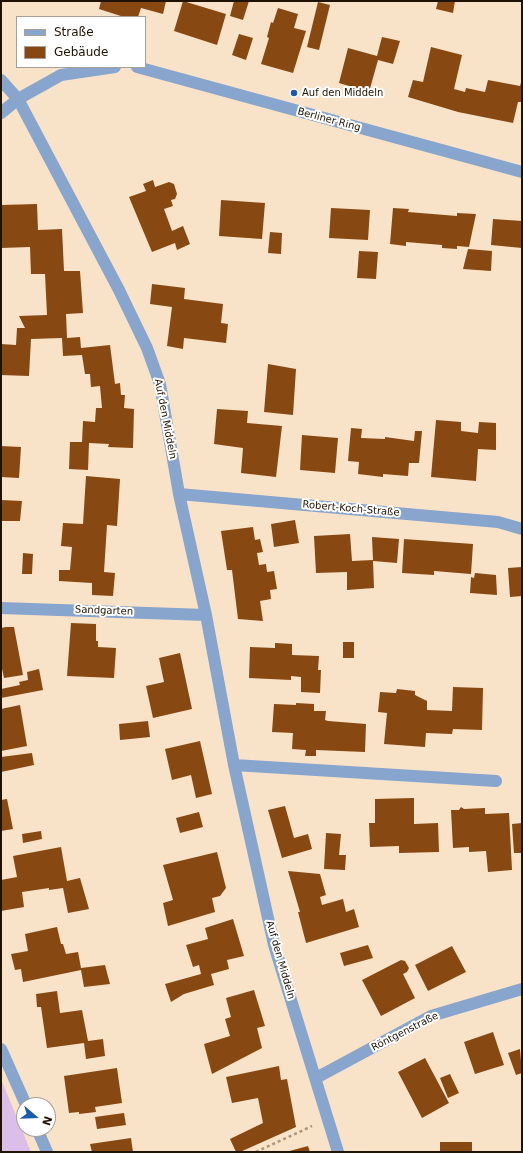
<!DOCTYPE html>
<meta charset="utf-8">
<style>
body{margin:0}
#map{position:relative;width:523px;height:1153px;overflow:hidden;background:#f8e3c8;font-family:"DejaVu Sans",sans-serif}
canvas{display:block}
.frame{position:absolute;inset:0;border:2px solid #201200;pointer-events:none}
.legend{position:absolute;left:16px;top:16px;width:130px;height:52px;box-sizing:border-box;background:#fff;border:1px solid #a6a099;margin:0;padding:5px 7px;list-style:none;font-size:12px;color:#201200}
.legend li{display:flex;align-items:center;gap:8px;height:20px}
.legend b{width:20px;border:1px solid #a6a099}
.north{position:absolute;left:16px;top:1097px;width:40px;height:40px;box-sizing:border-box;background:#fff;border:1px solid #a6a099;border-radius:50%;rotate:109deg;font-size:11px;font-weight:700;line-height:16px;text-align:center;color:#201200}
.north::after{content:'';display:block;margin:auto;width:14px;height:18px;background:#195dad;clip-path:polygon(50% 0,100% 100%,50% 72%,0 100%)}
</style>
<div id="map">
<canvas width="523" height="1153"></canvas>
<div class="frame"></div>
<ul class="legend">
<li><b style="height:5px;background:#87a5cd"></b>Straße</li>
<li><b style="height:11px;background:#874811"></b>Gebäude</li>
</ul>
<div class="north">N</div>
</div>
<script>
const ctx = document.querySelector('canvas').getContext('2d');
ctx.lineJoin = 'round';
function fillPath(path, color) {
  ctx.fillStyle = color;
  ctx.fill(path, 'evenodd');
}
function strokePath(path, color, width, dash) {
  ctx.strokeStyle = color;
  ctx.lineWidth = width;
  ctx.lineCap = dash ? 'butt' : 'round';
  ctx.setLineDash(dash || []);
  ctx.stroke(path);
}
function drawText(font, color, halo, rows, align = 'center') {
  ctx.font = font + ' "DejaVu Sans",sans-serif';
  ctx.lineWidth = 4;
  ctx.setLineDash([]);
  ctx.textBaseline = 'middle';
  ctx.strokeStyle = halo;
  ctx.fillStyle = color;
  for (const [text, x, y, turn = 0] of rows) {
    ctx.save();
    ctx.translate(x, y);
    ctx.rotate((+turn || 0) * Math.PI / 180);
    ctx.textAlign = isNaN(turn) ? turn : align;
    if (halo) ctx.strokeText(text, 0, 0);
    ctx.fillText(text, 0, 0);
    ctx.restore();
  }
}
fillPath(new Path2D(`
 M1 1079 31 1152H1Z`), '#dcbfe9');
fillPath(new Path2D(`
 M101 1H166L163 14 141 8 138 17H124L99 9Z
 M183 1 226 14 217 45 174 31Z
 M234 1H249L243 20 230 16Z
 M438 1H455L453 13 436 9Z
 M318 2 330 5 319 50 307 47Z
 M278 8 298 14 294 28 306 31 293 73 261 64 269 38 267 37 271 22 273 23Z
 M239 34 253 38 246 60 232 55Z
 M382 37 400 41 393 64 378 60 369 92 339 83 348 48 377 56Z
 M431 47 462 55 454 89 465 92 466 88 485 92 488 80 520 86 522 79V102H518L513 123 458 112 408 97 413 80 423 82Z
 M153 180 155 187 169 182 174 184 177 194 175 199 171 200 173 206 164 209 172 231 183 226 190 244 177 250 175 243 152 252 129 197 146 191 143 184Z
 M221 200 265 203 262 239 219 236Z
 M37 204 38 230 62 229 64 271H80L83 313 66 314 67 338 80 337 81 348 110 345 115 384 120 383 121 395H125L124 408 134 409 133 448 108 447 109 444 89 443 88 470 69 469 70 442H82L83 421 95 422 96 408H102L100 386 91 387 90 374H85L82 355 63 356 62 338 31 339 29 376 1 375V344L16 345 17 328H25L19 316 47 315 45 274H31L30 247 1 248V205Z
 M331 208 370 210 368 240 329 238Z
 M393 208 409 209 408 212 457 216V213L476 214 469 247 457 246V249L442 248V245L406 242V246L390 244Z
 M493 219 522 221V248L491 245Z
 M270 232 282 233 281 254 268 253Z
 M468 249 492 251 491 271 463 269Z
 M359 251 378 252 376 279 357 278Z
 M152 284 185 288 184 299 223 304 221 323 228 324 226 343 184 338 183 349 167 346 172 307 150 304Z
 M268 364 296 369 293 415 264 412Z
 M217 409 248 411 247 423 282 426 276 477 241 473 243 448 214 444Z
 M436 420 461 422V431L478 433 479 422 496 423V450L478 449 476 481 431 477Z
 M351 428 362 429 361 438 385 439V437L414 441 415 431H422L419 463H409L408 476 383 474V477L358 474 359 462 348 461Z
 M302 435 338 438 335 473 300 470Z
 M1 446 21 447 19 478 1 477Z
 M86 476 120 479 117 526 107 525 104 572 115 573 113 596 92 595V583L59 581V570H70L72 547 61 546 63 523 83 524Z
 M1 500 22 501 20 521H1Z
 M295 520 299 543 274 547 271 524Z
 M253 527 255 540 260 539 263 552 257 553 259 565 266 564 267 572 274 571 277 589 270 590 271 599 260 601 263 621 238 619 232 570H227L221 531Z
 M350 534 352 561 373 560 372 537 399 539 397 563 373 561 374 588 347 590V572L316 573 314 536Z
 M404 539 473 544 471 574 434 571V575L402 573Z
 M23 553 33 554 32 574H22Z
 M522 567V596L510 597 508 568Z
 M475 573 496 575 497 595 470 593 471 577 474 578Z
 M71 623 96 624V641H98V647L116 648 114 678 67 676Z
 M6 627H14L23 675 4 678 1 664V628Z
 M343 642H354V658H343Z
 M275 643 292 644V655L319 656 318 670H321L320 693 301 692V677L291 676V680L249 678 250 647 275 648Z
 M180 653 192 709 153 718 146 686 164 682 159 658Z
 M39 669 43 690 1 698V689L20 685 19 682 28 680 27 672Z
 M453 687 483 688 482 730 453 729 452 734 426 733 425 747 384 744 387 713 378 712 380 692 396 693 397 689 415 691V695L427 701V710L452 711Z
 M296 703 314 704V711H326L325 720 328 721 366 724 365 752 316 750V756H305L306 750 292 749 293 733 272 732 274 704 296 705Z
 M20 705 27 746 1 751V709Z
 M148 721 150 737 120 740 119 724Z
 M200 741 212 794 196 798 191 775 172 780 165 749Z
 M32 753 34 765 1 772V757Z
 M414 798V824L438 823 439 852 399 853V846L370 847 369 823H375V799Z
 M7 799 13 829 1 831V800Z
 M285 806 294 838 308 834 312 849 282 858 268 810Z
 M461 807 464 809 485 808V814L509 813 512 870 488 872 486 851 469 852V847L453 848 451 810H459Z
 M199 812 203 827 180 833 176 818Z
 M522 823V853H514L512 824Z
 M41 831 42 839 23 843 22 834Z
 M326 833 341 834 339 855H346L345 870 324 869Z
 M61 847 67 881 80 878 89 909 68 913 63 888 49 890V888L22 892 24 907 1 911V880L17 877 13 856Z
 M217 852 226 888 220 896 212 898 215 912 168 926 163 903 173 900 163 865Z
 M288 871 320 874 326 895 320 897 322 905 343 899 346 912 354 909 359 927 306 943 298 912H300Z
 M233 919 244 956 227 960 229 969 211 974 214 985 184 994 171 1002 165 984 201 974 199 965 193 967 186 945 208 939 205 928Z
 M57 927 61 944H63L66 954 78 952 81 968 105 965 110 984 84 987 81 970 23 982 21 969 15 970 11 954 28 951 25 934Z
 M368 945 373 958 344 966 340 953Z
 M452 946 466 972 428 991 415 965Z
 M401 960 405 961 409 968 407 972 403 974 415 998 381 1016 362 980Z
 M254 990 265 1026 257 1028 262 1048 212 1074 204 1044 230 1036 225 1019 231 1017 226 998Z
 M57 991 60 1013 82 1010 88 1041 103 1039 105 1056 86 1059 84 1043 47 1048 41 1007H37L36 994Z
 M493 1032 504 1065 475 1074 464 1042Z
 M520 1049 522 1073 516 1075 508 1053Z
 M425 1058 449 1103 422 1118 398 1072Z
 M279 1066 281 1080 287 1079 296 1127 240 1152H236L230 1139 263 1123 258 1098 232 1103 226 1077Z
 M117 1068 122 1103 95 1107 96 1112 79 1114V1112L69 1113 64 1076Z
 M450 1074 459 1093 448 1098 440 1078Z
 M124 1113 126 1125 97 1129 95 1117Z
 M131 1138 133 1152H92L90 1144Z
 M440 1142H472V1152H440Z
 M308 1146 310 1152H286Z`), '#874811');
strokePath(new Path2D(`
 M256 1152 312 1126`), '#a8967e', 2.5, [3, 3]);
strokePath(new Path2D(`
 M137 67 522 172
 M1 80 18 99 119 290 147 348 160 384 179 494 206 615 234 765 274 945 338 1152
 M1 113 18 99 61 75 115 67
 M179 494 498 522 522 529
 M1 608 206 615
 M234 765 496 781
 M1 1049 26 1105
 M316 1078 431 1016 522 989
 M37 1129 47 1152`), '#87a5cd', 12);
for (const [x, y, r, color] of [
 [294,93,4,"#195dad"]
]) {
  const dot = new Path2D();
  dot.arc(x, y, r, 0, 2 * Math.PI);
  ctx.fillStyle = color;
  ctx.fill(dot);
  strokePath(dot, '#fff', 1.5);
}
drawText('10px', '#201200', '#fff', [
 ["Auf den Middeln",302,93]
], 'left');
drawText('10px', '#201200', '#fff', [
 ["Berliner Ring",329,120,15],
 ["Auf den Middeln",165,419,79],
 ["Robert-Koch-Straße",351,509,5],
 ["Sandgarten",104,611,2],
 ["Auf den Middeln",280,960,74],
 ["Röntgenstraße",405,1032,-27]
]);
</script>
